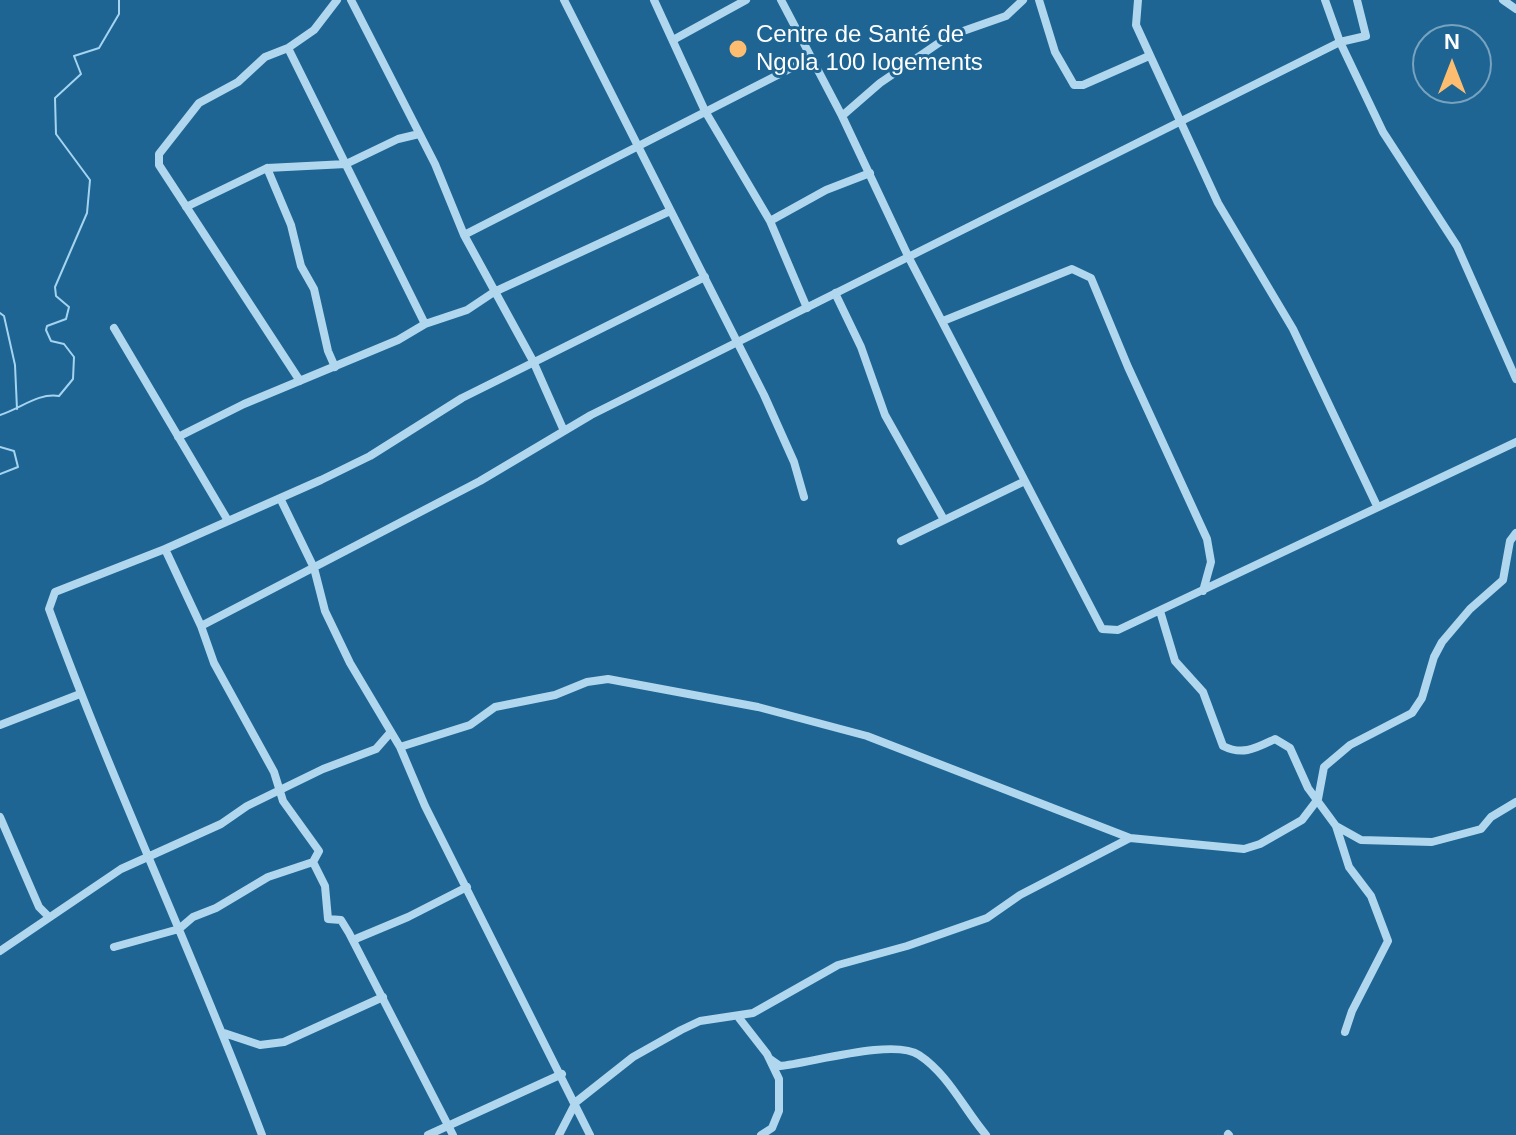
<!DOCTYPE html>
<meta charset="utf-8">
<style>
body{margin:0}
#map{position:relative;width:1516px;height:1135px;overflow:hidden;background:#1e6594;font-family:Helvetica,sans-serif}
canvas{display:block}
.north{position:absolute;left:1412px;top:24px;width:80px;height:80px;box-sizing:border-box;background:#1e6594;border:2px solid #78a3bf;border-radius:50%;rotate:0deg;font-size:22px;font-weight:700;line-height:32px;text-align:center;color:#fff}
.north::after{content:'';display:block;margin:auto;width:28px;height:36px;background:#fdbd70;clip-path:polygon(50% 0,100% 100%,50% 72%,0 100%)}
</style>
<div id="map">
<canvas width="1516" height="1135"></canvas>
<div class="north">N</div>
</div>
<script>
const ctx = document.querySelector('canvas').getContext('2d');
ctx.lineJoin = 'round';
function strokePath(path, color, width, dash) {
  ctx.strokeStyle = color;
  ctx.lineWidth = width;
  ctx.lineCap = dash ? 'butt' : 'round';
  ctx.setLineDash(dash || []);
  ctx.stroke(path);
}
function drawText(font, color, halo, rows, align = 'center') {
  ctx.font = font + ' Helvetica,sans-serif';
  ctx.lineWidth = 6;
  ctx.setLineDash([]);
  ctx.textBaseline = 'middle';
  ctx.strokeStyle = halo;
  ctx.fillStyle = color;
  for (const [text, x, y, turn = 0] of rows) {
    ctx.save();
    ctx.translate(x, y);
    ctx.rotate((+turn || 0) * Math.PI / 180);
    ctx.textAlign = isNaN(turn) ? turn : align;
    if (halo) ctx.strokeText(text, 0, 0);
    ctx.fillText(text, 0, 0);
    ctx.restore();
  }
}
strokePath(new Path2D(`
 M0 313 4 316 15 365 17 409
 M0 415C22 408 37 393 59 396L73 379 74 357 64 344 51 341 46 330 47 326 66 319 69 307 56 296 55 287 87 213 90 180 56 134 55 98 81 74 74 56 99 48 119 14V0
 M0 447 14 451 18 467 0 474`), '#a4d4f0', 2);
strokePath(new Path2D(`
 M351 0 435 164 464 235 533 361 564 431
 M564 0 764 395 794 462 804 497
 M654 0 705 111 770 221 807 308
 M781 0 842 116 909 258 1102 629 1118 630 1516 442
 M1039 0 1055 52 1074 85H1083L1149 56
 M1138 0 1136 25 1218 203 1293 329 1377 506
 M1325 0 1340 42 1383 132 1457 246 1516 379
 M1503 0 1516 9
 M673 40 746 0
 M288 48 425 324
 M842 116 880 83 949 36 1006 16 1023 0
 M267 168 291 225 301 266 314 289 328 351 335 367
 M186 207 267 168 346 164 398 139 419 134
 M770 221 826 190 870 173
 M464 235 811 58
 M835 293 861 347 885 415 943 518
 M943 321 1072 269 1091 278 1128 367 1207 539 1211 562 1203 591
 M114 328 227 519
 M300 381 159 165V154L199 103 238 82 265 57 288 48 314 30 337 0
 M178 437 244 404 398 340 425 324 467 310 494 292 670 211
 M280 498 314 568 325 611 350 663 400 747 425 806 590 1135
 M901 541 1025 481
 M1160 611 1175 661 1203 692 1223 746C1243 756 1256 748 1275 739L1290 748 1308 788 1336 826 1349 867 1371 896 1388 941 1352 1011 1345 1032
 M201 626 480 481 591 415 1340 42 1366 36 1357 0
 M0 725 80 694
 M400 747 470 725 495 707 555 695 587 682 608 679 758 707 867 736 1130 838
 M0 817 39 907 49 917
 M1336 826 1361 840 1432 842 1481 829 1491 817 1516 802
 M313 862 325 886 328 919 341 920 349 933 453 1135
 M353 940 408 917 467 887
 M114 947 179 929 193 917 216 908 268 877 313 862 319 851 283 801 274 772 214 663 201 626 165 549
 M0 951 121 869 221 824 247 806 323 769 376 749 390 733
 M739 1018 767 1054 779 1079V1111L772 1128 761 1135
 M224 1033 260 1045 284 1042 383 997
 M770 1059 780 1066C811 1063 894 1038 919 1055 948 1074 964 1109 986 1135
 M1228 1134 1229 1135
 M262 1135C195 957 114 787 49 609L55 592 165 549 321 480 370 456 462 398 705 277
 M428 1135 562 1074
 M559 1135 576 1102 633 1057 681 1030 700 1021 753 1013 838 965 907 946 987 918 1020 895 1130 838 1244 849 1260 844 1302 820 1318 799 1324 767 1350 745 1412 713 1422 698 1434 657 1442 642 1470 609 1503 580 1510 541 1516 533`), '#b0d7ee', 8);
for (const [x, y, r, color] of [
 [738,49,10,"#fdbd70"]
]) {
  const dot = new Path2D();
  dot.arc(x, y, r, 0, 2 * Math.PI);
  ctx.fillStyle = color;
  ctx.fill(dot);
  strokePath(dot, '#1e6594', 3);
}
drawText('24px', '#fff', '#1e6594', [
 ["Centre de Santé de",756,35],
 ["Ngola 100 logements",756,63]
], 'left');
</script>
